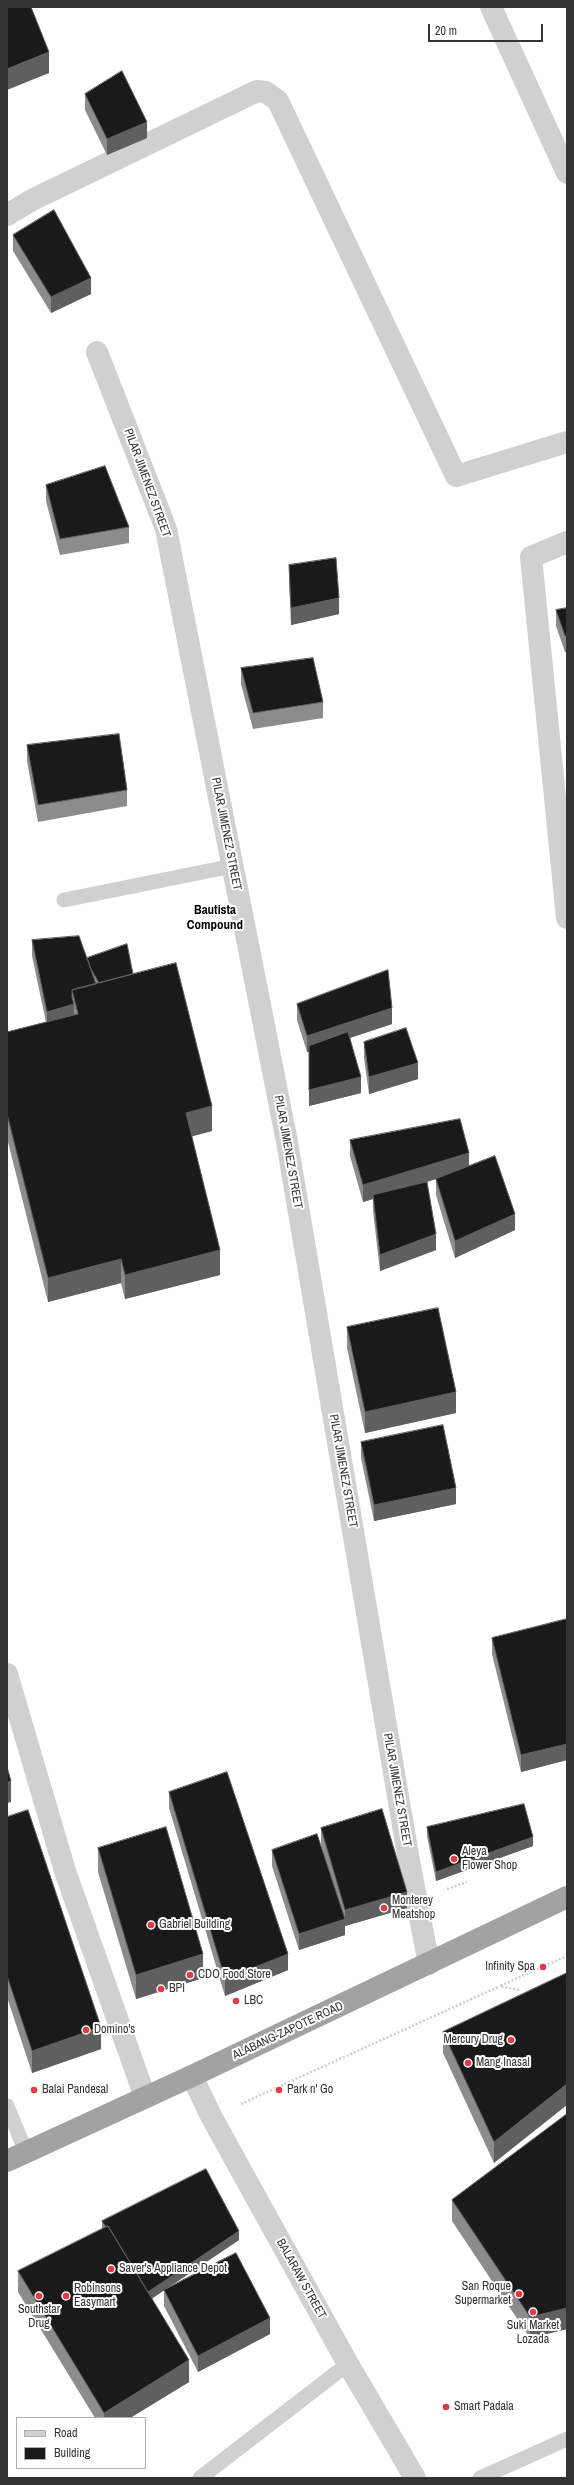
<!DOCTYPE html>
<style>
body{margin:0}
#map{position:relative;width:574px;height:2485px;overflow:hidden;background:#fff;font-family:"Archivo Narrow",sans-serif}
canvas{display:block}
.frame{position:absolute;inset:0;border:8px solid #333;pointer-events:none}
.legend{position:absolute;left:16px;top:2417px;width:130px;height:52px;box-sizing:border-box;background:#fff;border:1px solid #adadad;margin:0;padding:5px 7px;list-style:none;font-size:12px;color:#333}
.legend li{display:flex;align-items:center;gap:8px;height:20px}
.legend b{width:20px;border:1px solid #adadad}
.scale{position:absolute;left:428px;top:24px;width:115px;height:18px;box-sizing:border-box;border:2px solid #333;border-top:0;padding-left:5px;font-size:12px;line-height:14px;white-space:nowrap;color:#333;-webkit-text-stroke:3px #fff;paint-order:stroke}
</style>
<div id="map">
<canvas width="574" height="2485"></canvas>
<div class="frame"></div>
<ul class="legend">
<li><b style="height:5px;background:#d0d0d0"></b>Road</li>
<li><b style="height:11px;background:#1a1a1a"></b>Building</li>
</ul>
<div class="scale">20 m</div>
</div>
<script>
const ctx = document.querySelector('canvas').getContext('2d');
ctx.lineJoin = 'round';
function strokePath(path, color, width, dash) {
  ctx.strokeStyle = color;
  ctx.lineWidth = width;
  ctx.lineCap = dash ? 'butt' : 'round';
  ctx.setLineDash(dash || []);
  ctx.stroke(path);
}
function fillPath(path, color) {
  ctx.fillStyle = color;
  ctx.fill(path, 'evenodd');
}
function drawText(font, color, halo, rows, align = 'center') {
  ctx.font = font + ' "Archivo Narrow",sans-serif';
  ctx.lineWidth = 4;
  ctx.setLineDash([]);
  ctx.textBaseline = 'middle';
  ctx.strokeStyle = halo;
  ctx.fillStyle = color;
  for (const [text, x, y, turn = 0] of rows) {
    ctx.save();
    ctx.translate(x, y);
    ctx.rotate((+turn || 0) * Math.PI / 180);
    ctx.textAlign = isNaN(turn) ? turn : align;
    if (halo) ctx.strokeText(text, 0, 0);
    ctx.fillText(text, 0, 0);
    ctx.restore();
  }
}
strokePath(new Path2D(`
 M447 1889 467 1882
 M519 1990 500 1986 567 1956
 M241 2104 500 1986`), '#cdcdcd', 2.5, [2, 2]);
strokePath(new Path2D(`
 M64 900 233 866
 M7 2106 26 2152
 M200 2478 348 2364
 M480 2478 567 2439`), '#d0d0d0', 15);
strokePath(new Path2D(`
 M491 7 567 173
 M7 215 32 200 257 91 266 92 278 101 456 476 567 442
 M97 352 166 529 287 1142 409 1861 429 1964
 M567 542 531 557 567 918
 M7 1674 65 1871 145 2097`), '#d0d0d0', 22);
strokePath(new Path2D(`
 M192 2076 211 2116 348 2364 415 2478`), '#d0d0d0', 22);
strokePath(new Path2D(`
 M7 2161 192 2076 567 1897`), '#a2a2a2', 22);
fillPath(new Path2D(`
 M85 94 147 138 107 155 85 110Z
 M13 235 91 294 51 313 13 251Z
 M46 485 129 527V543L60 555 46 501Z
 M289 565 339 614 291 625 289 582Z
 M567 608V652H565L556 626V610Z
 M241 668 323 702V718L253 729 241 684Z
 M27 745 127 790V806L38 822 27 761Z
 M7 820 8 824V840H7Z
 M32 940 87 958 133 974 212 1131 192 1136 220 1275 125 1299 121 1283 48 1302 7 1138V1032L46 1022 32 956Z
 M297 1004 392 1024 350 1038 361 1093 309 1106V1052H307L297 1020Z
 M364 1042 418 1079 369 1094 364 1058Z
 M350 1140 469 1166 515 1230 455 1258 436 1195V1179L427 1182 436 1250 380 1271 373 1211V1199L363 1202 350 1156Z
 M347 1327 456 1413 365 1433 347 1348Z
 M361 1442 456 1504 374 1521 361 1458Z
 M567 1619V1760L521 1772 492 1654V1638Z
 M169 1792 288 1970 225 1996 169 1808Z
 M7 1817 101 2049 32 2073 7 1997Z
 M427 1827 533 1846 436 1881 427 1836Z
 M321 1828 407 1908 345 1926V1925V1935L299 1950 272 1866V1850L324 1855 321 1844Z
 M98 1848 203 1978 136 1999 98 1872Z
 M567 1973 494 2163 443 2053V2032Z
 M567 2114V2329L530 2338 452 2221V2200Z
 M102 2221 239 2240 152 2298 189 2382 130 2418H95L18 2292V2271L102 2229Z
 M164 2290 270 2334 198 2372 164 2306Z`), '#8c8c8c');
fillPath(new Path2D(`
 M49 52V73L7 90V69Z
 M147 122V138L107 155V139Z
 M91 278V294L51 313V297Z
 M339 598V614L291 625V608Z
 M74 1004V1020L47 1028V1012Z
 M392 1008V1024L307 1052V1036Z
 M418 1063V1079L369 1094V1077Z
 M361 1077V1093L309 1106V1090Z
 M212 1106V1131L186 1138V1113Z
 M469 1153V1169L373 1198V1195V1199L363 1202V1185Z
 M515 1214V1230L455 1258V1241Z
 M436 1234V1250L380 1271V1255Z
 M220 1250V1275L125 1299V1275Z
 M121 1259V1283L48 1302V1278Z
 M456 1392V1413L365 1433V1412Z
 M456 1488V1504L374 1521V1505Z
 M567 1744V1760L521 1772V1755Z
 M11 1781V1802L7 1803V1782Z
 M533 1837V1846L436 1881V1872Z
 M407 1892V1908L345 1926V1910Z
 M345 1919V1935L299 1950V1934Z
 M203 1954V1978L136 1999V1975Z
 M288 1954V1970L225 1996V1979Z
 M101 2027V2049L32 2073V2051Z
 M567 2084V2105L494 2163V2142Z
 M239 2231V2240L144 2304V2295Z
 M567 2308V2329L530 2338V2317Z
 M270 2318V2334L198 2372V2356Z
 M189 2360V2382L130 2418H104V2413Z`), '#5f5f5f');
const building = new Path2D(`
 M7 7H31L49 52 7 69Z
 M122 71 147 122 107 139 85 94Z
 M54 210 91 278 51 297 13 235Z
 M105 466 129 527 60 539 46 485Z
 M336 558 339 598 291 608 289 565Z
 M567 608V636H565L556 610Z
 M313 658 323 702 253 713 241 668Z
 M119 734 127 790 38 805 27 745Z
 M79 936 96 984 72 990V998L74 1004 47 1012 32 940Z
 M127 944 133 974 99 983 91 969 87 958Z
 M176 963 212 1106 186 1113 220 1250 125 1275 121 1259 48 1278 7 1114V1032L78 1014 72 990Z
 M388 970 392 1008 307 1036 297 1004Z
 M406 1028 418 1063 369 1077 364 1042Z
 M348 1032 361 1077 309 1090V1046Z
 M460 1119 469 1153 363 1185 350 1140Z
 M495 1156 515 1214 455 1241 436 1179Z
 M427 1182 436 1234 380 1255 373 1195Z
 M438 1308 456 1392 365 1412 347 1327Z
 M443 1425 456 1488 374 1505 361 1442Z
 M567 1619V1744L521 1755 492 1638Z
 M7 1767 11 1781 7 1782Z
 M227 1772 288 1954 225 1979 169 1792Z
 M524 1804 533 1837 436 1872 427 1827Z
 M382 1809 407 1892 345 1910 321 1828Z
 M28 1810 101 2027 32 2051 7 1976V1817Z
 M166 1827 203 1954 136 1975 98 1848Z
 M317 1834 345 1919 299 1934 272 1850Z
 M567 1973V2084L494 2142 443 2032Z
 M567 2114V2308L530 2317 452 2200Z
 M206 2169 239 2231 148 2292 108 2226 106 2227 102 2221Z
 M108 2226 189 2360 104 2413 18 2271Z
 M236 2253 270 2318 198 2356 164 2290Z`);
fillPath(building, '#1a1a1a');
strokePath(building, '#5f5f5f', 1);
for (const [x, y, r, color] of [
 [454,1859,4,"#e63946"],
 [384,1908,4,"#e63946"],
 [151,1925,4,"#e63946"],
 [543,1967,4,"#e63946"],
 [190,1975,4,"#e63946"],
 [161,1989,4,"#e63946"],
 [236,2001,4,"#e63946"],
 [86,2030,4,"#e63946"],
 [511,2040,4,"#e63946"],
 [468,2063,4,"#e63946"],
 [34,2090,4,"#e63946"],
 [279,2090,4,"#e63946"],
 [111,2269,4,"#e63946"],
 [519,2294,4,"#e63946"],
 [39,2296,4,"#e63946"],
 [66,2296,4,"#e63946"],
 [533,2312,4,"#e63946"],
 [446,2407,4,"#e63946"]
]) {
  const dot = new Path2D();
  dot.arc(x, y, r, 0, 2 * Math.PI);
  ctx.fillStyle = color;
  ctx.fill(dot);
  strokePath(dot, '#fff', 1.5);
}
drawText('12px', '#333', '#fff', [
 ["PILAR JIMENEZ STREET",147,483,70],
 ["PILAR JIMENEZ STREET",226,834,79],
 ["PILAR JIMENEZ STREET",288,1152,80],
 ["PILAR JIMENEZ STREET",343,1471,80],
 ["PILAR JIMENEZ STREET",397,1790,80],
 ["ALABANG-ZAPOTE ROAD",288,2031,-25],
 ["BALARAW STREET",301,2279,61]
]);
drawText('12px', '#333', '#fff', [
 ["Aleya",462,1852],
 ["Flower Shop",462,1866],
 ["Monterey",392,1901],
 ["Meatshop",392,1915],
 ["Gabriel Building",159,1925],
 ["Infinity Spa",535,1967,"right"],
 ["CDO Food Store",198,1975],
 ["BPI",169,1989],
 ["LBC",244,2001],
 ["Domino's",94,2030],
 ["Mercury Drug",503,2040,"right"],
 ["Mang Inasal",476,2063],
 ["Balai Pandesal",42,2090],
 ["Park n' Go",287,2090],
 ["Saver's Appliance Depot",119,2269],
 ["San Roque",511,2287,"right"],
 ["Supermarket",511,2301,"right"],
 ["Robinsons",74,2289],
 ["Easymart",74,2303],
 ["Southstar",39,2310,"center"],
 ["Drug",39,2324,"center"],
 ["Suki Market",533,2326,"center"],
 ["Lozada",533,2340,"center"],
 ["Smart Padala",454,2407]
], 'left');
drawText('bold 13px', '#000', '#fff', [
 ["Bautista",215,911],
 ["Compound",215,926]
]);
</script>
